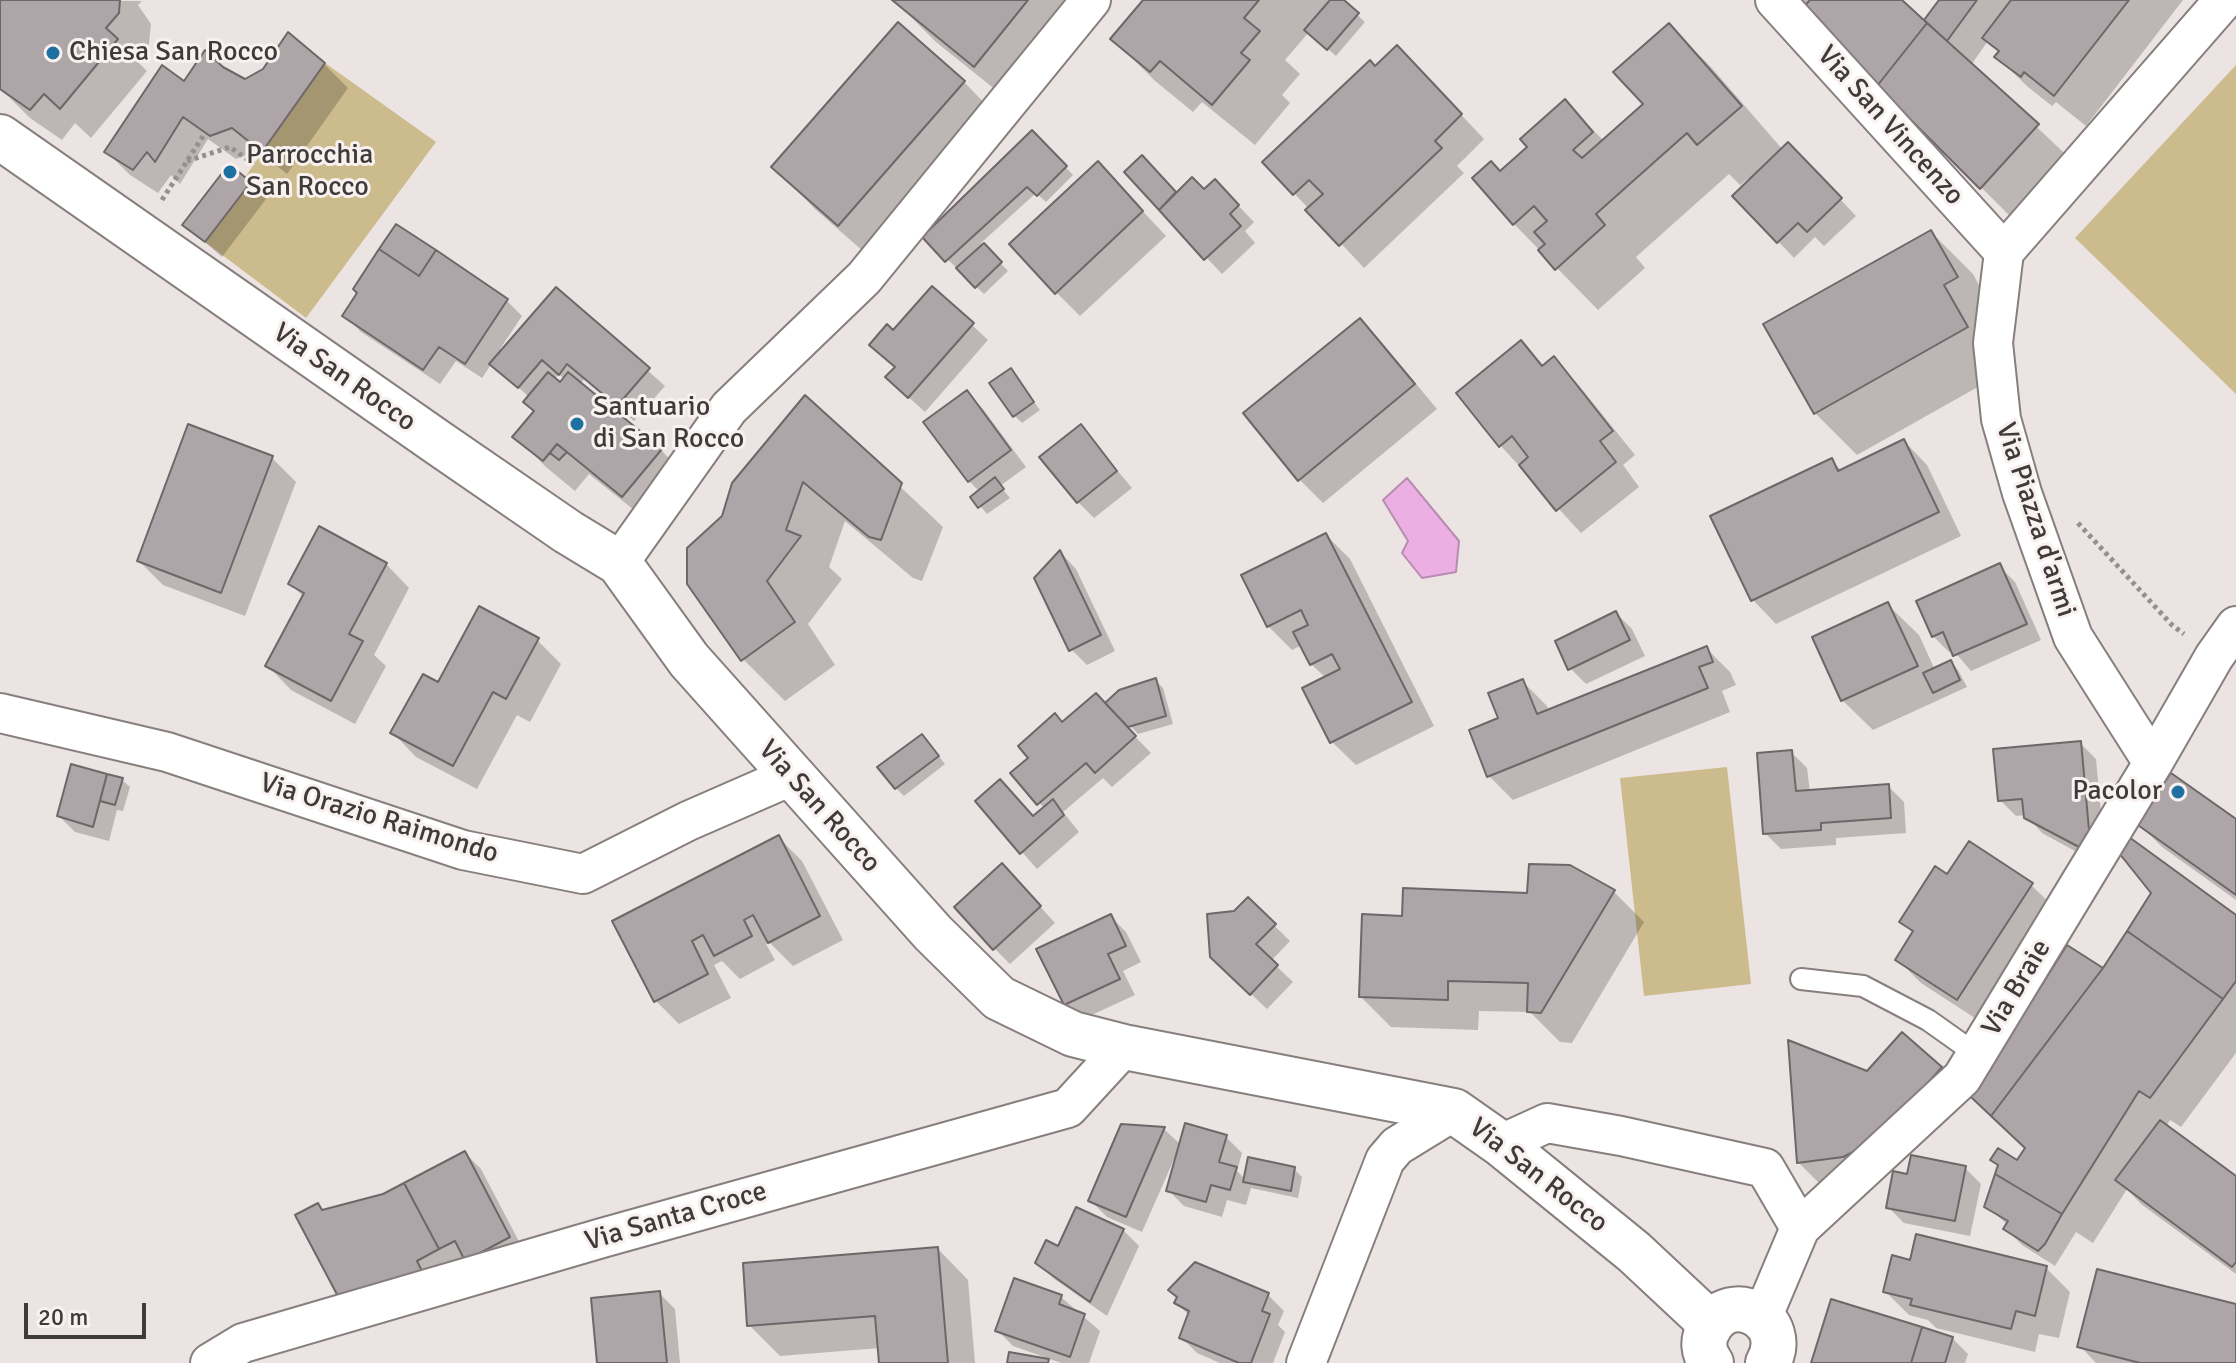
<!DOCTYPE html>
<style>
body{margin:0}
#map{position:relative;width:2236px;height:1363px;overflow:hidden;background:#ece4e2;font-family:Signika,sans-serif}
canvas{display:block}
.scale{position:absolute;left:24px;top:1303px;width:122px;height:36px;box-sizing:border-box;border:4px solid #3e3b3a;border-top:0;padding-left:10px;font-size:24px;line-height:28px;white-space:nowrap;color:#3e3b3a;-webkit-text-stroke:6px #f9f1ef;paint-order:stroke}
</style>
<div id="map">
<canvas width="2236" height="1363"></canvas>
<div class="scale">20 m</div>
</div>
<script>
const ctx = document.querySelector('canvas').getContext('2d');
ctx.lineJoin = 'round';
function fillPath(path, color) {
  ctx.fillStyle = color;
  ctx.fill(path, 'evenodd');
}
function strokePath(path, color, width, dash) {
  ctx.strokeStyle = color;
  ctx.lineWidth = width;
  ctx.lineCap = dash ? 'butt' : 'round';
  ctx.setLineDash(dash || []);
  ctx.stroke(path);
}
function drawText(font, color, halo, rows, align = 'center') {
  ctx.font = font + ' Signika,sans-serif';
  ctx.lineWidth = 6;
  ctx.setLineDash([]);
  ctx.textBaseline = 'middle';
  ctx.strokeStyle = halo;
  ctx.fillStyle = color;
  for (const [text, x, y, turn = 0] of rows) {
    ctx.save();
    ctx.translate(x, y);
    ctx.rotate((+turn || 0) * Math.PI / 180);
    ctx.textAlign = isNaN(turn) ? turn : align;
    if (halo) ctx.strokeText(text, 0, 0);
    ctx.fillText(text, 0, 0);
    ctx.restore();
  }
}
fillPath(new Path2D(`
 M325 63 436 142 306 318 205 242 251 182 245 177Z
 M2236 65V394L2075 238Z
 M1727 767 1751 984 1644 996 1620 778Z`), '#ccbc8d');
const water = new Path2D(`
 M1407 478 1459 541 1456 572 1422 578 1402 553 1408 541 1383 500Z`);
fillPath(water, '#ebafe3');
strokePath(water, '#b78cb0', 2);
fillPath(new Path2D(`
 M0 0 142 1 138 5 151 24 149 44 136 60 147 71 91 138 75 123 62 140 30 118 0 88Z
 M894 0H1069L1017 107 936 42Z
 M1145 0H1341L1365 22 1336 56 1309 32 1285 60 1300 74 1282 95 1290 103 1255 145 1202 102 1193 112 1154 80 1113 39Z
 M1793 0H1898L1933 31 1941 0H2183L2086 126 2056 102 2052 106 2028 87 1997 57 2000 53 1988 41 1971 65 2079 167 2023 229Z
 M1669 25 1711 67 1783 150 1804 161 1856 216 1824 246 1815 237 1794 258 1735 196 1751 180 1749 178 1740 185 1729 174 1636 257 1645 268 1598 310 1514 224 1474 179 1500 173 1530 147 1565 102 1604 141 1646 104Z
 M324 64 348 88 287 174 258 151 236 159 208 139 180 184 171 175 158 193 130 175 107 152 222 68 245 81Z
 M1376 68 1421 72 1484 139 1457 166 1464 173 1364 268 1265 162Z
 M964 82 1005 124 880 266 815 209 774 167Z
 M1032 132 1073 175 1046 202 1036 193 981 243 1008 271 984 294 924 237Z
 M1142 158 1177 195 1204 192 1231 198 1254 222 1245 231 1255 243 1222 274 1126 172Z
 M250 183 266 199 222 257 185 225Z
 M1121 188 1166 236 1080 316 1056 292Z
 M1931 232 1973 274 1998 320 2008 370 1857 455 1815 413Z
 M556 289 665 386 634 421 584 379 580 384 661 450 691 481 654 526 589 474 575 491 546 467 515 436 535 412 530 398 492 363 482 378 456 361 440 384 361 332 345 316 506 300 522 316 500 349 503 351ZM559 374 564 379 560 385 554 380Z
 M1360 320 1383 344 1437 409 1323 503 1299 479Z
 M972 325 988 340 925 412 904 393 896 368 893 332Z
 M1521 343 1545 367 1554 359 1577 383 1635 455 1623 465 1639 487 1581 533 1500 445Z
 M1011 371 1040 410 1022 423 1014 415Z
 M967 393 983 409 1026 467 1000 486 1010 498 987 514 973 497 980 492 969 481Z
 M805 397 943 527 922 581 913 578 845 521 829 567 842 579 808 624 835 665 785 701 743 659 724 517Z
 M1081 427 1132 488 1094 518 1078 502Z
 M1904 441 1927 465 1961 536 1776 624 1753 600 1831 460 1842 471Z
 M272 458 296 482 245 616 163 585 139 561Z
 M1326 535 1350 559 1434 726 1356 765 1332 742 1326 678 1311 664 1302 645 1292 650 1268 626Z
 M1061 553 1076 569 1115 651 1087 665 1071 649Z
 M386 564 409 588 374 655 386 666 355 724 291 690 268 666 304 597 290 584Z
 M1999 566 2015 582 2041 640 1971 671 1953 650 1949 652 1933 636Z
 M1888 605 1919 635 1935 670 1951 662 1958 670 1967 687 1873 730 1842 700Z
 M1616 613 1632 629 1645 656 1586 684 1570 668Z
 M537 640 561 664 530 722 517 715 477 789 416 757 393 733 438 685Z
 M1707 649 1730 672 1736 685 1722 691 1730 712 1513 800 1489 776 1501 719 1523 682 1547 706 1549 712Z
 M1155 680 1163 688 1173 724 1138 734 1126 721 1123 724 1151 753 1112 787 1103 778 1063 812 1079 832 1037 869 977 801 1034 818 1045 809 1012 773 1063 724Z
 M2080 743 2096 759 2104 846 2095 862 2042 833 2026 815 2016 816 2000 800Z
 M929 744 945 764 904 796 896 788Z
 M1791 752 1807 768 1810 792 1888 786 1904 802 1906 833 1836 838V845L1781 849 1765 833Z
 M73 767 122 780 130 787 123 811 117 810 109 841 75 832 59 816Z
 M2236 821V900L2162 847 2138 823Z
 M779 838 802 861 843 940 793 966 769 942 766 944 775 960 740 979 722 961 714 965 731 998 679 1024 656 1001 615 922Z
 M1948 877 2031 885 2055 908 1981 1022 1921 983 1897 959 1914 934 1902 922Z
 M1018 882 1055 923 1010 964 994 948Z
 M1613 891 1644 922 1572 1043 1560 1042 1530 1012 1479 1011 1478 1030 1391 1027 1361 997 1404 918Z
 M1248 900 1290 941 1271 961 1293 982 1267 1009 1212 957 1235 913Z
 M1110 916 1126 932 1141 962 1123 971 1135 995 1081 1020 1065 1004Z
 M2236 918V1053L2181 1127 2170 1120 2166 1127 2236 1178V1274L2141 1204 2127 1189 2093 1243 2076 1232 2055 1266 2022 1245 2006 1229 2008 1225 1986 1206 2000 1167 1993 1160 2018 1163 2027 1149 2104 971Z
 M1940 1068 1964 1092 1900 1164 1868 1180 1822 1186 1798 1162Z
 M1164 1129 1181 1145 1226 1137 1242 1153 1237 1171 1245 1179 1294 1169 1302 1177 1298 1198 1251 1188 1246 1205 1227 1200 1222 1217 1184 1206 1168 1190 1177 1158 1175 1157 1142 1232 1107 1217 1091 1201Z
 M465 1153 481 1169 525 1253 439 1285 324 1212 383 1196Z
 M1965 1168 1981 1184 1970 1236 1904 1223 1888 1207 1909 1176Z
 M1123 1230 1139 1246 1107 1316 1053 1278 1037 1262 1059 1248Z
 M938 1249 968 1280 975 1363H881L880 1348 780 1356 749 1325Z
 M2046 1268 2070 1292 2059 1338 2039 1334 2035 1352 1936 1328 1928 1320 1909 1315 1885 1291Z
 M659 1293 675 1309 680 1363H599Z
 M1268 1295 1284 1311 1278 1325 1285 1332 1273 1363H1220L1197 1353 1181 1337 1190 1316 1176 1303Z
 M1061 1297 1100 1331 1089 1363H1061L1013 1346 997 1330Z
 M2236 1306V1363H2096L2080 1346Z
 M1952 1338 1968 1354 1965 1363H1813Z`), '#0003');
const building = new Path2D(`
 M0 0H120L119 13 106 28 118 39 60 109 44 94 30 110 0 89Z
 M892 0H1028L974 67Z
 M1143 0H1259L1244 18 1260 31 1241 53 1250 60 1212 105 1160 61 1150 72 1110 39Z
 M1330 0H1344L1359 13 1327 50 1304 30Z
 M1810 0H1902L1927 23 1877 86 1801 10Z
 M1939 0H1977L1947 41 1924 20Z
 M2011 0H2129L2054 96 2024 72 2021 77 1994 57 1999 51 1982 38Z
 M898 22 965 81 838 226 771 167Z
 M1669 23 1742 106 1697 145 1687 133 1596 214 1605 225 1555 270 1538 250 1545 244 1534 232 1547 221 1534 206 1513 225 1472 178 1491 161 1500 171 1527 147 1520 139 1565 99 1593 132 1573 150 1582 158 1643 104 1613 72Z
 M1927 23 2039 124 1980 189 1877 86Z
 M288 32 325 63 262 152 232 128 210 136 183 117 155 162 147 152 133 170 104 152 162 65 184 81 205 50 223 67 245 79 263 69Z
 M1397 45 1462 114 1435 141 1442 148 1339 246 1305 210 1323 194 1309 180 1293 195 1262 162 1370 60 1375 66Z
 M1032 130 1067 166 1037 196 1027 187 945 262 922 237Z
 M1788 142 1842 198 1807 232 1798 223 1777 243 1732 196Z
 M1142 155 1176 192 1159 210 1124 172Z
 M1098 161 1143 211 1055 294 1009 244Z
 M229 164 251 182 205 242 182 225Z
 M1192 177 1204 189 1215 179 1239 205 1230 214 1241 226 1204 260 1159 210Z
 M396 224 436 250 419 276 379 249Z
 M1931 230 1958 277 1944 285 1968 327 1814 414 1763 324Z
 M984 243 1002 262 975 288 956 268Z
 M379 249 419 276 436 250 508 299 465 364 439 347 423 370 342 316 357 293 353 289Z
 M932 286 974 323 908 398 885 377 895 367 869 345 887 324 893 330Z
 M556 287 650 368 617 406 567 364 559 375 542 360 518 388 489 364Z
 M1360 318 1415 384 1298 481 1243 413Z
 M1521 340 1542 366 1554 356 1613 431 1600 441 1616 462 1556 511 1519 465 1528 457 1512 436 1499 447 1456 393Z
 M1011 368 1034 402 1013 417 989 383Z
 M548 372 560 382 568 372 662 449 622 497 557 444 543 461 512 437 534 411 523 402Z
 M967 390 1011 450 968 482 923 422Z
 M805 395 902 483 881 540 869 537 803 482 786 530 801 536 767 581 795 622 741 661 687 584V548L722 516 732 483Z
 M188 424 273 456 221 593 137 561Z
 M1081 424 1117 471 1077 503 1039 457Z
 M1904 439 1939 512 1751 601 1710 516 1832 458 1838 471Z
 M557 444 567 452 559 460 550 453Z
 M995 477 1004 489 978 508 970 497Z
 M319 526 387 563 349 634 363 641 331 701 265 666 304 593 288 584Z
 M1326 533 1412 702 1330 743 1302 688 1340 669 1332 654 1310 665 1293 632 1308 625 1301 610 1267 627 1241 575Z
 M1060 550 1101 635 1069 651 1034 578Z
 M2000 563 2027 624 1953 656 1943 632 1932 637 1916 601Z
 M1888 602 1918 666 1841 701 1812 637Z
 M479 606 539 638 506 699 493 692 453 766 390 733 423 674 438 682Z
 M1616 611 1630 640 1568 670 1555 641Z
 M1707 646 1713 662 1699 667 1708 688 1487 777 1469 730 1498 718 1488 693 1523 679 1537 714Z
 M1951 660 1960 680 1933 693 1923 673Z
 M1156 678 1166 716 1128 727 1105 703 1119 690Z
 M1096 693 1136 736 1095 773 1086 763 1037 805 1010 773 1028 758 1018 746 1055 713 1062 722Z
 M922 734 939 756 895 789 877 767Z
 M2081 741 2089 830 2079 847 2024 818 2022 799 1998 801 1993 749Z
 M1792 750 1796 791 1889 784 1891 818 1821 823V830L1763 834 1757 753Z
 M71 764 107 774 93 827 57 816Z
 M2171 773 2236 819V895L2135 823Z
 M107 774 123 778 115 805 100 801Z
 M1000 779 1033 816 1053 799 1064 815 1020 854 975 801Z
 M779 835 820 916 768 943 753 915 744 920 752 936 714 956 703 935 692 941 708 974 654 1002 612 921Z
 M2129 837 2236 915V981L2223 999 2127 931 2151 893 2119 853Z
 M1969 841 2033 883 1957 1000 1895 960 1913 931 1899 922 1935 866 1947 874Z
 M1002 863 1041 906 993 950 954 907Z
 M1529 864 1570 865 1615 890 1541 1013 1527 1012 1528 983 1448 981V1000L1359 997 1362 914 1402 916 1403 888 1527 893Z
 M1248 897 1276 924 1256 944 1278 965 1250 995 1210 957 1207 914 1234 911Z
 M1111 914 1126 946 1108 954 1120 979 1064 1005 1036 949Z
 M2127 931 2223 999 2150 1098 2139 1091 2062 1214 1995 1174 1998 1165 1990 1160 1998 1148 2017 1160 2025 1148 1991 1116 2103 968Z
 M2067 945 2103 968 1991 1116 1971 1097Z
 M1902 1032 1942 1067 1877 1140 1843 1157 1797 1163 1788 1040 1867 1071Z
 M2160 1120 2236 1176V1262L2232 1267 2115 1180Z
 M1185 1123 1227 1135 1219 1162 1237 1167 1230 1190 1211 1185 1206 1202 1166 1191Z
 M1121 1124 1165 1127 1126 1217 1088 1201Z
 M465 1151 510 1237 465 1261 455 1241 439 1249 404 1183Z
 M1911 1155 1966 1166 1955 1221 1886 1208 1893 1171 1907 1174Z
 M1248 1157 1295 1167 1291 1191 1243 1182Z
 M1995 1174 2062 1214 2045 1244 2038 1251 2003 1229 2008 1221 1984 1207Z
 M404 1183 439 1249 417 1261 426 1279 341 1302 295 1215 318 1203 322 1210 383 1194Z
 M1076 1207 1124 1229 1090 1302 1035 1263 1046 1240 1058 1246Z
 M1916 1234 2047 1266 2035 1316 2016 1311 2011 1329 1910 1305 1912 1299 1883 1292 1892 1255 1910 1260Z
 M938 1247 948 1363H879L875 1316 747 1326 743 1263Z
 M1195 1262 1269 1293 1262 1311 1270 1314 1251 1363H1239L1179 1338 1189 1311 1174 1303 1177 1297 1168 1290Z
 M2097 1269 2236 1304V1363H2140L2077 1347Z
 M1014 1278 1062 1295 1059 1304 1085 1314 1070 1357 995 1331Z
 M660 1291 667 1363H597L591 1298Z
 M1831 1299 1922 1327 1911 1363H1811Z
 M1922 1327 1953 1337 1945 1363H1911Z
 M1009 1352 1049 1359 1048 1363H1007Z`);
fillPath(building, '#ada5a7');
strokePath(building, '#6e6668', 2);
const lane = new Path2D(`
 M1801 979 1863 986 1928 1020 1976 1054`);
const street = new Path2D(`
 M1775 0 2004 252
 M619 563 729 408 864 278 1091 0
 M0 713 167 752 463 850 583 874 688 821 791 776
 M2153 763 2073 637 2022 493 2001 419 1993 343 2004 252 2224 0
 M1501 1144 1547 1123 1621 1136 1765 1168 1800 1228
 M1762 1318 1800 1228 1962 1078 2153 763 2214 657 2236 626
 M210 1363 243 1343 602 1238 1068 1108 1124 1047
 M1306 1363 1385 1160 1397 1146 1454 1111`);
const secondary = new Path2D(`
 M0 137 440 444 568 532 619 563 689 660 933 933 999 998 1073 1034 1124 1047 1454 1111 1501 1144 1634 1252 1711 1324
 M1711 1363C1703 1352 1702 1340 1709 1328 1731 1287 1792 1320 1768 1363`);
strokePath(lane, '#877f7e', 24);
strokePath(street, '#877f7e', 42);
strokePath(secondary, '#877f7e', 48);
strokePath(new Path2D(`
 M187 161 230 147 254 164
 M162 200 205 133
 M2078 523 2172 625 2184 634`), '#958f8e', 5, [4, 4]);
strokePath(lane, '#fff', 20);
strokePath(street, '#fff', 38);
strokePath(secondary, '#fff', 44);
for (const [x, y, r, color] of [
 [53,53,8,"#1e70a1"],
 [230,172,8,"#1e70a1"],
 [577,424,8,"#1e70a1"],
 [2178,792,8,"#1e70a1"]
]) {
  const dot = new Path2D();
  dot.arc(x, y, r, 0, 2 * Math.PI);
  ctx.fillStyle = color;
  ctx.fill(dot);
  strokePath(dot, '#f9f1ef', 3);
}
drawText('28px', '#3e3b3a', '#f9f1ef', [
 ["Chiesa San Rocco",69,53],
 ["Parrocchia",246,156],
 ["San Rocco",246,188],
 ["Santuario",593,408],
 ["di San Rocco",593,440],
 ["Pacolor",2162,792,"right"]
], 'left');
drawText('28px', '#3e3b3a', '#f9f1ef', [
 ["Via San Vincenzo",1890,126,48],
 ["Via San Rocco",344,378,35],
 ["Via Piazza d'armi",2035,520,72],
 ["Via San Rocco",819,807,48],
 ["Via Orazio Raimondo",379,819,17],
 ["Via Braie",2017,988,-59],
 ["Via San Rocco",1538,1176,38],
 ["Via Santa Croce",676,1217,-16]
]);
</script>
